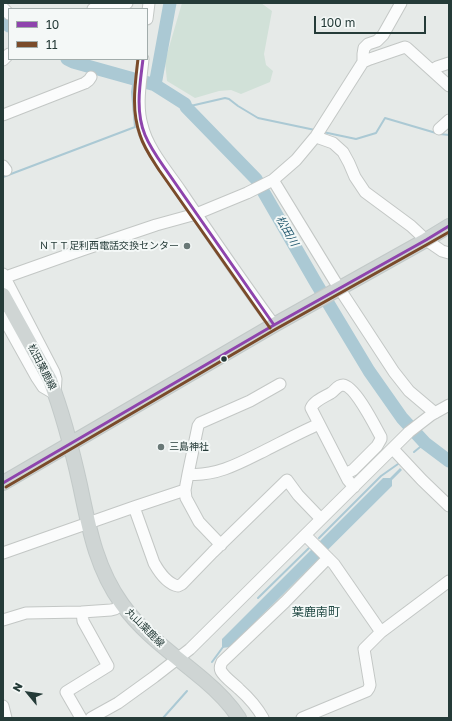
<!DOCTYPE html>
<meta charset="utf-8">
<style>
body{margin:0}
#map{position:relative;width:452px;height:721px;overflow:hidden;background:#e6eae8;font-family:"Golos Text",sans-serif}
canvas{display:block}
.frame{position:absolute;inset:0;border:4px solid #253b38;pointer-events:none}
.legend{position:absolute;left:8px;top:8px;width:140px;height:52px;box-sizing:border-box;background:#f4f8f7;border:1px solid #a1acab;margin:0;padding:5px 7px;list-style:none;font-size:12px;color:#253b38}
.legend li{display:flex;align-items:center;gap:8px;height:20px}
.legend b{width:20px;border:1px solid #a1acab}
.north{position:absolute;left:8px;top:673px;width:40px;height:40px;-webkit-text-stroke:3px #f4f8f7;paint-order:stroke;rotate:299deg;font-size:11px;font-weight:700;line-height:16px;text-align:center;color:#253b38}
.north::after{content:'';display:block;margin:auto;width:14px;height:18px;background:#253b38;clip-path:polygon(50% 0,100% 100%,50% 72%,0 100%)}
.scale{position:absolute;left:314px;top:16px;width:112px;height:18px;box-sizing:border-box;border:2px solid #253b38;border-top:0;padding-left:5px;font-size:12px;line-height:14px;white-space:nowrap;color:#253b38;-webkit-text-stroke:3px #f4f8f7;paint-order:stroke}
</style>
<div id="map">
<canvas width="452" height="721"></canvas>
<div class="frame"></div>
<ul class="legend">
<li><b style="height:5px;background:#8e44ad"></b>10</li>
<li><b style="height:5px;background:#7a4b2a"></b>11</li>
</ul>
<div class="north">N</div>
<div class="scale">100 m</div>
</div>
<script>
const ctx = document.querySelector('canvas').getContext('2d');
ctx.lineJoin = 'round';
function fillPath(path, color) {
  ctx.fillStyle = color;
  ctx.fill(path, 'evenodd');
}
function strokePath(path, color, width, dash) {
  ctx.strokeStyle = color;
  ctx.lineWidth = width;
  ctx.lineCap = dash ? 'butt' : 'round';
  ctx.setLineDash(dash || []);
  ctx.stroke(path);
}
function drawText(font, color, halo, rows, align = 'center') {
  ctx.font = font + ' "Golos Text","Noto Sans JP",sans-serif';
  ctx.lineWidth = 4;
  ctx.setLineDash([]);
  ctx.textBaseline = 'middle';
  ctx.strokeStyle = halo;
  ctx.fillStyle = color;
  for (const [text, x, y, turn = 0] of rows) {
    ctx.save();
    ctx.translate(x, y);
    ctx.rotate((+turn || 0) * Math.PI / 180);
    ctx.textAlign = isNaN(turn) ? turn : align;
    if (halo) ctx.strokeText(text, 0, 0);
    ctx.fillText(text, 0, 0);
    ctx.restore();
  }
}
fillPath(new Path2D(`
 M182 3H261L272 11 264 54 266 65 273 71 270 82 241 94 231 90 219 91 195 98 167 81 165 61Z`), '#d1e1d8');
fillPath(new Path2D(`
 M400 468 402 470 392 480V486L230 647 222 648V639L383 478H390Z`), '#abc9d4');
strokePath(new Path2D(`
 M186 107 225 98 229 99 238 106 258 118 315 130
 M323 132 356 139 376 133 385 118 436 133
 M440 134 449 135
 M3 177 135 127 132 92 134 78
 M414 452 425 443
 M319 538 381 476 398 464
 M258 598 309 548
 M212 662 223 647
 M163 718 187 691`), '#abc9d4', 2);
strokePath(new Path2D(`
 M170 3 155 85 185 104 186 107 256 179 316 283 369 371 402 418 425 443 449 461
 M3 21 9 26
 M67 59 73 62 152 84`), '#abc9d4', 13);
const minor = new Path2D(`
 M3 8 9 14
 M93 9 127 3
 M147 19 149 3
 M143 59C141 81 136 104 142 125 147 148 167 171 180 190 211 236 242 281 274 325
 M3 60 9 54
 M363 62V54L364 48 368 44 377 41 383 35 401 3
 M432 70 437 67 449 63
 M3 115 85 83 89 80 91 77
 M439 129 449 120
 M316 136 319 138 333 143 343 152 349 163 355 177 365 192 411 226 426 240 442 251 449 253
 M3 166 6 170
 M273 180 339 288 394 372 409 391 435 413
 M3 274 54 372 56 379 55 394 43 387 37 378 3 317
 M3 278 82 250 156 225 196 214 247 193 273 180 296 160 316 136 363 62 370 59 405 47 407 48 449 86
 M393 449 422 480 449 506
 M188 474C216 477 242 462 266 450 284 441 301 432 319 424
 M345 474 353 470 377 446 381 439V437C375 426 355 386 343 385 337 385 335 391 331 393 324 397 314 401 311 408L348 480 354 487
 M134 507 154 563C159 572 168 584 178 586L182 584 213 552 287 480 298 495 321 519
 M305 535 334 564 381 632
 M221 545 199 522 186 498 185 490 188 474 198 426 200 423 250 401 280 384
 M3 553 134 507 185 490
 M3 620 26 613 82 612 111 610 115 609 122 604
 M3 706 6 718
 M81 718 66 692 108 666 83 621 82 612
 M91 718 118 703 154 677 190 649 409 432 431 415 449 405
 M263 718C257 707 248 697 239 689 234 684 224 677 221 671 219 667 221 665 222 662L285 602 328 558
 M302 718 367 691 369 688 370 685 364 649 381 632 449 581`);
const major = new Path2D(`
 M3 295 50 380C63 414 72 449 80 485 89 528 96 568 122 604 144 635 176 656 204 680 217 691 230 704 239 718
 M3 483 70 444 274 325 426 240 449 226`);
strokePath(minor, '#c3c7c5', 13);
strokePath(major, '#c2c9c8', 16);
strokePath(minor, '#fbfcfc', 11);
strokePath(major, '#cfd5d4', 14);
strokePath(new Path2D(`
 M143 59C140 84 135 111 145 135 150 147 157 157 164 167L274 325
 M3 483 274 325 426 240 449 226`), '#8e44ad', 3);
strokePath(new Path2D(`
 M138 59C135 85 131 110 140 135 144 148 152 159 159 170L270 328
 M6 487 276 329 428 244 449 232`), '#7a4b2a', 3);
for (const [x, y, r, color] of [
 [187,246,4,"#697876"],
 [224,359,3.5,"#253b38"],
 [161,447,4,"#697876"]
]) {
  const dot = new Path2D();
  dot.arc(x, y, r, 0, 2 * Math.PI);
  ctx.fillStyle = color;
  ctx.fill(dot);
  strokePath(dot, '#f4f8f7', 1.5);
}
drawText('10px', '#253b38', '#f4f8f7', [
 ["ＮＴＴ足利西電話交換センター",179,246],
 ["三島神社",169,447,"left"]
], 'right');
drawText('10px', '#253b38', '#f4f8f7', [
 ["松田葉鹿線",42,367,63],
 ["丸山葉鹿線",145,628,45]
]);
drawText('italic 11px', '#255b71', '#f4f8f7', [
 ["松田川",287,231,60]
]);
drawText('12px', '#234b46', '#f4f8f7', [
 ["葉鹿南町",316,612]
]);
</script>
